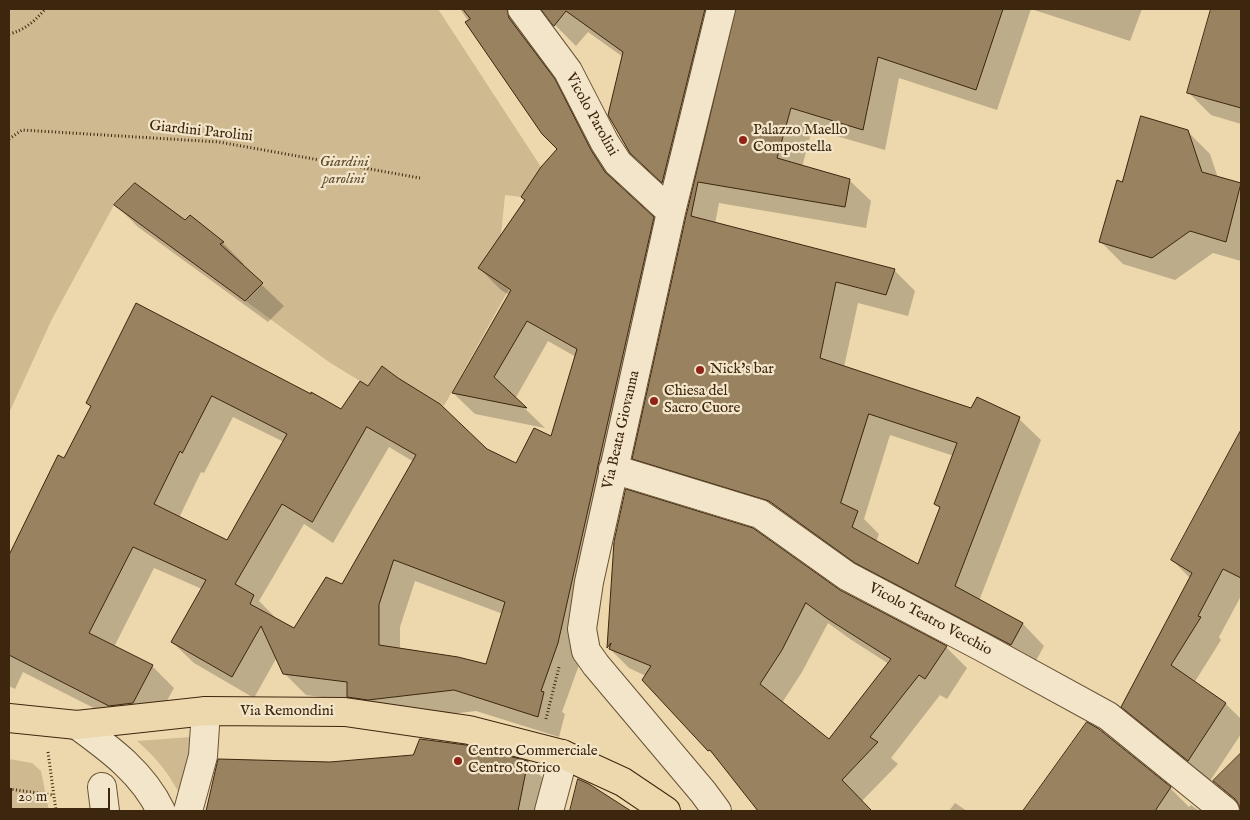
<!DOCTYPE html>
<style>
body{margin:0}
#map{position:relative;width:1250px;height:820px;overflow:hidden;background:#edd7ac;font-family:"IM FELL English",serif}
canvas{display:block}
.frame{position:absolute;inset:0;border:10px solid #3c260e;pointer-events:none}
.scale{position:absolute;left:10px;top:788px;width:100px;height:22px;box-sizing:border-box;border:2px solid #3c260e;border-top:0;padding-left:6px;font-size:15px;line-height:18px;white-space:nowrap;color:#3c260e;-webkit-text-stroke:4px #f3e5c9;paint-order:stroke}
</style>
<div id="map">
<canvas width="1250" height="820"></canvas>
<div class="frame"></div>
<div class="scale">20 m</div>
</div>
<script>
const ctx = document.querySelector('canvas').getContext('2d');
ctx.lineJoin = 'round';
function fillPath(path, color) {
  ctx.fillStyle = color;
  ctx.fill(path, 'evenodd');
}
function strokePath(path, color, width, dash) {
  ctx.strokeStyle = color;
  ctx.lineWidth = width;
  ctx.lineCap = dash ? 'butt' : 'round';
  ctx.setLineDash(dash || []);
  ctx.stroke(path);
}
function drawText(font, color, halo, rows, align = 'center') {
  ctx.font = font + ' "IM FELL English",serif';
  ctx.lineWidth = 4.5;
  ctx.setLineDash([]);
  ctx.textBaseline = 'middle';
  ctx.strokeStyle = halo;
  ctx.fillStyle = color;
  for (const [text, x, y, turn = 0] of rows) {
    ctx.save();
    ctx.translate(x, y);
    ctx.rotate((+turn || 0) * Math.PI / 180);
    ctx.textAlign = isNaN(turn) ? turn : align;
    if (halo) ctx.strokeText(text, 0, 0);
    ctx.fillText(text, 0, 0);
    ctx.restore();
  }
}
fillPath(new Path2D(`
 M9 9H438L541 167 521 197 505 195 501 235 478 268 509 289 444 406 403 382 382 366 368 386 329 362 114 205 52 319 9 413Z
 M191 737 182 799C171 776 157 758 137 741Z
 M9 759 32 763 41 771 49 811H9Z`), '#cfb991');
fillPath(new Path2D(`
 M460 9H1142L1130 41 1031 9 997 110 899 78 885 150 812 129 802 167 849 180 871 201 866 228 719 203 715 224 894 270 915 291 908 316 858 303 844 367 972 409 1019 419 1041 440 979 601 1023 624 1044 646 1033 666 878 584 655 480 634 458 687 216 737 16 731 19 684 202 653 174 623 57 588 32 576 46 555 25 548 15 543 14 576 102 612 173 624 191 675 240 579 665 562 712 565 714 559 737 476 711 391 721 353 701 306 695 284 673 277 657 254 698 194 663 172 642 202 589 154 568 114 647 152 666 174 688 154 724 131 727 23 672 15 689 9 686V558L59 457 65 459 92 408 87 403 136 304 342 411 486 450 517 465 551 438 576 357 548 341 515 399 545 428 475 414 453 393 509 295 501 290 479 268 558 149ZM233 417 284 442 227 542 179 518 201 472 204 473ZM890 435 954 456 936 504 941 509 918 566 876 542 879 534 864 519ZM389 447 414 462 343 586 295 630 274 619 275 617 259 601 304 524 333 543ZM415 581 503 614 487 665 400 649V627Z
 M1213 9H1241V124L1211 115 1189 93Z
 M1187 131 1210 154 1218 178 1241 184V261L1213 253 1175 280 1123 264 1101 242 1123 184Z
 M116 205 185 222 190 217 223 243 244 264 242 266 284 306 268 322 138 227Z
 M1241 433V596L1219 637 1221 640 1194 683 1226 704 1241 719V734L1210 781 1144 728 1123 706 1190 578 1172 560Z
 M615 543 839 591 946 647 967 668 947 699 940 695 891 758 898 764 862 801 871 811H760L722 764 643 680 646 676 629 668 609 648ZM828 623 850 639 889 664 830 740 782 703 802 672Z
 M1087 724 1170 788 1189 807 1191 805 1199 811H1025Z
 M1241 755V811V806L1215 781Z
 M219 760 330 763 527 762 547 782 541 811H207Z
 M579 780 589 785 628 811H572Z
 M955 803 967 811H949Z`), '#0003');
const building = new Path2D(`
 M463 9H507L509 18 555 79 591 150 605 172 654 217 558 643 541 691 544 692 538 717 454 690 368 700 347 697V682L283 674 261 626 232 677 171 642 206 580 133 547 89 633 153 665 133 703 109 706 9 655V555L58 455 64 458 91 406 86 403 136 303 311 394V392L341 409 360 381 368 386 382 366 398 378 440 404 487 449 516 463 534 428 551 436 577 349 527 321 494 377 527 408 452 393 511 290 478 268 525 200 521 197 541 167 557 149 542 134 465 22 470 19ZM212 396 287 434 227 540 154 504 180 451 182 453ZM367 427 416 455 342 584 326 577 294 628 250 604 254 595 235 584 282 504 312 522ZM394 560 505 602 486 664 458 657 379 645V605Z
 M541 9H705L662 183 630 153 608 115 623 52 566 11 554 26Z
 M736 9H1003L976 90 878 57 863 130 791 108 777 158 850 179 845 207 698 182 691 216 895 269 886 295 836 282 820 358 971 408 977 397 1020 417 955 586 1023 623 1011 645 855 563 769 501 632 459 686 216ZM869 414 957 443 934 504 940 507 918 564 852 527 858 511 841 503Z
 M1211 9H1241V108L1187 93Z
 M1141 116 1188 130 1202 172 1241 183 1226 242 1190 231 1152 258 1099 242 1117 180 1122 182Z
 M135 183 185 220 190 215 224 242 220 244 263 283 245 301 114 205Z
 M1241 430V578L1223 569 1198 616 1201 617 1171 665 1226 703 1188 761 1121 707 1192 573 1171 560Z
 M626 489 753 528 840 590 947 646 925 679 919 675 870 737 878 742 842 780 872 811H758L710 750 708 751 642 680 651 666 609 649 611 643 607 648 614 542ZM806 603 828 619 891 659 829 739 760 684 782 650Z
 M1087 722 1099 729 1171 787 1155 811H1023Z
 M420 739 466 745 528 761 518 811H206L218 759 330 762 413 755Z
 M1241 753V811H1240L1239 805 1235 799 1213 781Z
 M578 779 589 784 631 811H570Z`);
fillPath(building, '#988260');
strokePath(building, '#3c260e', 1);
const minor = new Path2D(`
 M522 9 568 71 605 143 618 163 671 212
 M613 469 760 514 847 576 982 647 1108 716 1225 811
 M77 725C110 749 143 773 161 811
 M102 787 105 811
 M188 811 203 756 206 711
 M549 811 560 770 562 754
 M717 811 703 792 596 665 586 651 582 629 589 582 671 212 721 9`);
const major = new Path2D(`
 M9 718 77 725 206 711 345 712 469 730 562 754 623 782 666 811`);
strokePath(minor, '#685236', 30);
strokePath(major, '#3c260e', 30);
strokePath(new Path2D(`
 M9 34C25 30 35 21 45 9
 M9 139 22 130 219 142 420 178
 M546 719 559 667
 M48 752 56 811
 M9 789 53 795`), '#3c260e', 3, [1, 2.5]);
strokePath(minor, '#f3e5c9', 28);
strokePath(major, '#edd7ac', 28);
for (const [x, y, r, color] of [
 [743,140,5,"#8f2418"],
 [700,370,5,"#8f2418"],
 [654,401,5,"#8f2418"],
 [458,761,5,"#8f2418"]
]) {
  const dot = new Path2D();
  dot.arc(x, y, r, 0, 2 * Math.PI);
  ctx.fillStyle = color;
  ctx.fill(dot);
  strokePath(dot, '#f3e5c9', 2);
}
drawText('15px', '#3c260e', '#f3e5c9', [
 ["Vicolo Parolini",591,115,61],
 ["Giardini Parolini",201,132,6],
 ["Via Beata Giovanna",622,430,-77],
 ["Vicolo Teatro Vecchio",930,620,28],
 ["Via Remondini",287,712]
]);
drawText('15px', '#3c260e', '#f3e5c9', [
 ["Palazzo Maello",753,131],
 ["Compostella",753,148],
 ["Nick's bar",710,370],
 ["Chiesa del",664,392],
 ["Sacro Cuore",664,409],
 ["Centro Commerciale",468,752],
 ["Centro Storico",468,769]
], 'left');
drawText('italic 15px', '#614b2f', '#f3e5c9', [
 ["Giardini",344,163],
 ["parolini",344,180]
]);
</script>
